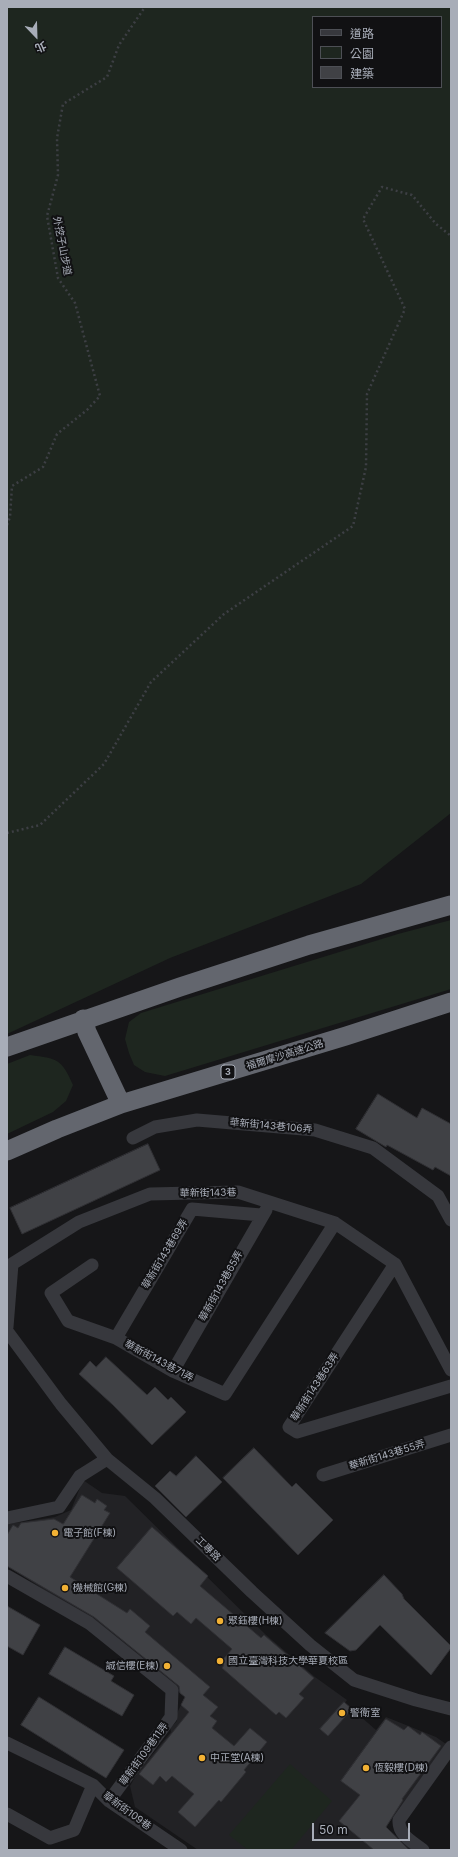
<!DOCTYPE html>
<meta charset="utf-8">
<style>
body{margin:0}
#map{position:relative;width:458px;height:1857px;overflow:hidden;background:#161618;font-family:Inter,"Noto Sans TC",sans-serif}
canvas{display:block}
.frame{position:absolute;inset:0;border:8px solid #a8adb8;pointer-events:none}
.legend{position:absolute;left:312px;top:16px;width:130px;height:72px;box-sizing:border-box;background:#111113;border:1px solid #4d4f55;margin:0;padding:5px 7px;list-style:none;font-size:12px;color:#a8adb8}
.legend li{display:flex;align-items:center;gap:8px;height:20px}
.legend b{width:20px;border:1px solid #4d4f55}
.north{position:absolute;left:16px;top:16px;width:40px;height:40px;-webkit-text-stroke:3px #111113;paint-order:stroke;rotate:157deg;font-size:11px;font-weight:700;line-height:16px;text-align:center;color:#a8adb8}
.north::after{content:'';display:block;margin:auto;width:14px;height:18px;background:#a8adb8;clip-path:polygon(50% 0,100% 100%,50% 72%,0 100%)}
.scale{position:absolute;left:312px;top:1823px;width:98px;height:18px;box-sizing:border-box;border:2px solid #a8adb8;border-top:0;padding-left:5px;font-size:12px;line-height:14px;white-space:nowrap;color:#a8adb8;-webkit-text-stroke:3px #111113;paint-order:stroke}
</style>
<div id="map">
<canvas width="458" height="1857"></canvas>
<div class="frame"></div>
<ul class="legend">
<li><b style="height:5px;background:#37383d"></b>道路</li>
<li><b style="height:11px;background:#1e261f"></b>公園</li>
<li><b style="height:11px;background:#404145"></b>建築</li>
</ul>
<div class="north">北</div>
<div class="scale">50 m</div>
</div>
<script>
const ctx = document.querySelector('canvas').getContext('2d');
ctx.lineJoin = 'round';
function fillPath(path, color) {
  ctx.fillStyle = color;
  ctx.fill(path, 'evenodd');
}
function strokePath(path, color, width, dash) {
  ctx.strokeStyle = color;
  ctx.lineWidth = width;
  ctx.lineCap = dash ? 'butt' : 'round';
  ctx.setLineDash(dash || []);
  ctx.stroke(path);
}
function drawText(font, color, halo, rows, align = 'center') {
  ctx.font = font + ' Inter,"Noto Sans TC",sans-serif';
  ctx.lineWidth = 4;
  ctx.setLineDash([]);
  ctx.textBaseline = 'middle';
  ctx.strokeStyle = halo;
  ctx.fillStyle = color;
  for (const [text, x, y, turn = 0] of rows) {
    ctx.save();
    ctx.translate(x, y);
    ctx.rotate((+turn || 0) * Math.PI / 180);
    ctx.textAlign = isNaN(turn) ? turn : align;
    if (halo) ctx.strokeText(text, 0, 0);
    ctx.fillText(text, 0, 0);
    ctx.restore();
  }
}
fillPath(new Path2D(`
 M83 1480 102 1493 125 1496 265 1634 315 1677 347 1700 345 1703 376 1730 386 1717 436 1737 446 1744 386 1827 413 1850H198L135 1807 130 1786 138 1772 171 1732 170 1728 177 1721V1713L185 1697 99 1625 7 1566V1524L55 1517 71 1510Z`), '#222225');
fillPath(new Path2D(`
 M7 7H451V813L361 884 170 958 7 1034ZM313 17H441V87H313Z
 M451 920V989L165 1076 145 1072 134 1065 129 1053 125 1039 129 1022 141 1013 398 934Z
 M30 1055C58 1059 61 1058 73 1085L66 1101 53 1112 7 1134V1064Z
 M290 1764 332 1801 291 1850H248L229 1835Z`), '#1e261f');
const building = new Path2D(`
 M378 1094 417 1118 422 1108 451 1124V1176L435 1167 433 1170 387 1145 386 1147 356 1129Z
 M148 1144 160 1170 22 1234 10 1208Z
 M106 1357 147 1395 155 1387 168 1400 171 1397 186 1412 152 1445 113 1405 79 1374 90 1361 96 1367Z
 M254 1448 292 1487 296 1483 333 1520 298 1555 223 1478Z
 M196 1456 222 1482 186 1517 155 1486 170 1471 176 1476Z
 M82 1495 95 1503 97 1499 107 1506 104 1510 110 1513 70 1577 127 1613 130 1609 150 1626 145 1632 210 1687 203 1695 218 1707 210 1716 217 1721 212 1728 234 1746 250 1728 267 1742 244 1770 246 1772 221 1802 219 1800 195 1827 178 1812 194 1794 172 1776 166 1782 160 1776 153 1785 139 1774 189 1712 181 1705 185 1697 180 1693 179 1686 94 1617 7 1566V1535L13 1525 18 1528 21 1523 54 1519 63 1524Z
 M152 1527 208 1576 200 1586 261 1638 264 1635 314 1678 299 1694 304 1698 286 1718 279 1712 276 1715 222 1668 224 1665 221 1662 232 1649 196 1618 191 1624 177 1612 173 1616 117 1568Z
 M384 1575 402 1594 404 1599 451 1646V1648L431 1675 380 1625 356 1650 350 1651 325 1633Z
 M7 1606 40 1625 23 1655 7 1646Z
 M65 1647 114 1676 111 1681 134 1695 122 1716 49 1674Z
 M39 1697 124 1750 106 1778 21 1725Z
 M344 1702 352 1709 328 1736 320 1729Z
 M386 1719 404 1730 408 1726 420 1735 422 1732 441 1746 402 1799 403 1800 386 1827 409 1850H374L339 1821 360 1795 341 1781Z`);
fillPath(building, '#404145');
strokePath(building, '#303034', 1);
strokePath(new Path2D(`
 M7 525 10 517 12 486 43 467 57 434 87 410 100 396 75 303 58 278 47 216 58 175 57 138 63 104 107 77 119 45 145 7
 M7 833 40 825 104 764 151 682 224 614 353 526 366 467 367 394 405 309 363 219 382 187 412 195 436 224 451 236`), '#3d3f44', 2.5, [2, 3]);
strokePath(new Path2D(`
 M133 1138 155 1127 197 1120 315 1130 373 1148 438 1196 451 1220
 M395 1264 289 1427 297 1432 451 1386
 M92 1265 51 1293 68 1321 116 1338 173 1371 225 1394 335 1223
 M7 1327 12 1264 79 1222 150 1194 238 1192 335 1223 395 1264 451 1370
 M7 1331 61 1404 107 1459 155 1498 252 1592 310 1645 354 1680 416 1700 451 1709
 M116 1338 192 1209 261 1215
 M173 1371 266 1210
 M323 1475 451 1435
 M7 1518 59 1507 80 1476 107 1459
 M7 1576 89 1623 172 1690 171 1717 109 1801
 M7 1743 93 1785 109 1801 181 1850
 M7 1814 50 1838 74 1830 93 1785
 M423 1850C413 1842 398 1835 399 1820L451 1747`), '#37383d', 13);
strokePath(new Path2D(`
 M83 1019 87 1032 121 1104
 M7 1047 180 987 309 945 451 905
 M7 1151 57 1129 121 1104 346 1036 451 1002`), '#63666e', 19);
for (const [x, y, r, color] of [
 [55,1533,4,"#f2b134"],
 [65,1588,4,"#f2b134"],
 [220,1621,4,"#f2b134"],
 [220,1661,4,"#f2b134"],
 [167,1666,4,"#f2b134"],
 [342,1713,4,"#f2b134"],
 [202,1758,4,"#f2b134"],
 [366,1768,4,"#f2b134"]
]) {
  const dot = new Path2D();
  dot.arc(x, y, r, 0, 2 * Math.PI);
  ctx.fillStyle = color;
  ctx.fill(dot);
  strokePath(dot, '#111113', 1.5);
}
for (const [x, y, w] of [
 [228,1072,14]
]) {
  const box = new Path2D();
  box.roundRect(x - w / 2, y - 7, w, 14, 3);
  ctx.fillStyle = '#111113';
  ctx.fill(box);
  strokePath(box, '#a8adb8', 1);
}
drawText('bold 9px', '#a8adb8', null, [
 ["3",228,1072]
]);
drawText('10px', '#a8adb8', '#111113', [
 ["外挖子山步道",62,246,79],
 ["福爾摩沙高速公路",285,1055,-17],
 ["華新街143巷106弄",271,1126,5],
 ["華新街143巷",208,1193,-1],
 ["華新街143巷69弄",165,1254,-59],
 ["華新街143巷65弄",221,1286,-61],
 ["華新街143巷71弄",159,1361,28],
 ["華新街143巷63弄",315,1387,-57],
 ["華新街143巷55弄",387,1455,-17],
 ["工專路",208,1549,44],
 ["華新街109巷11弄",144,1754,-54],
 ["華新街109巷",127,1811,36]
]);
drawText('10px', '#a8adb8', '#111113', [
 ["電子館(F棟)",63,1533],
 ["機械館(G棟)",73,1588],
 ["聚鈺樓(H棟)",228,1621],
 ["國立臺灣科技大學華夏校區",228,1661],
 ["誠信樓(E棟)",159,1666,"right"],
 ["警衛室",350,1713],
 ["中正堂(A棟)",210,1758],
 ["恆毅樓(D棟)",374,1768]
], 'left');
</script>
